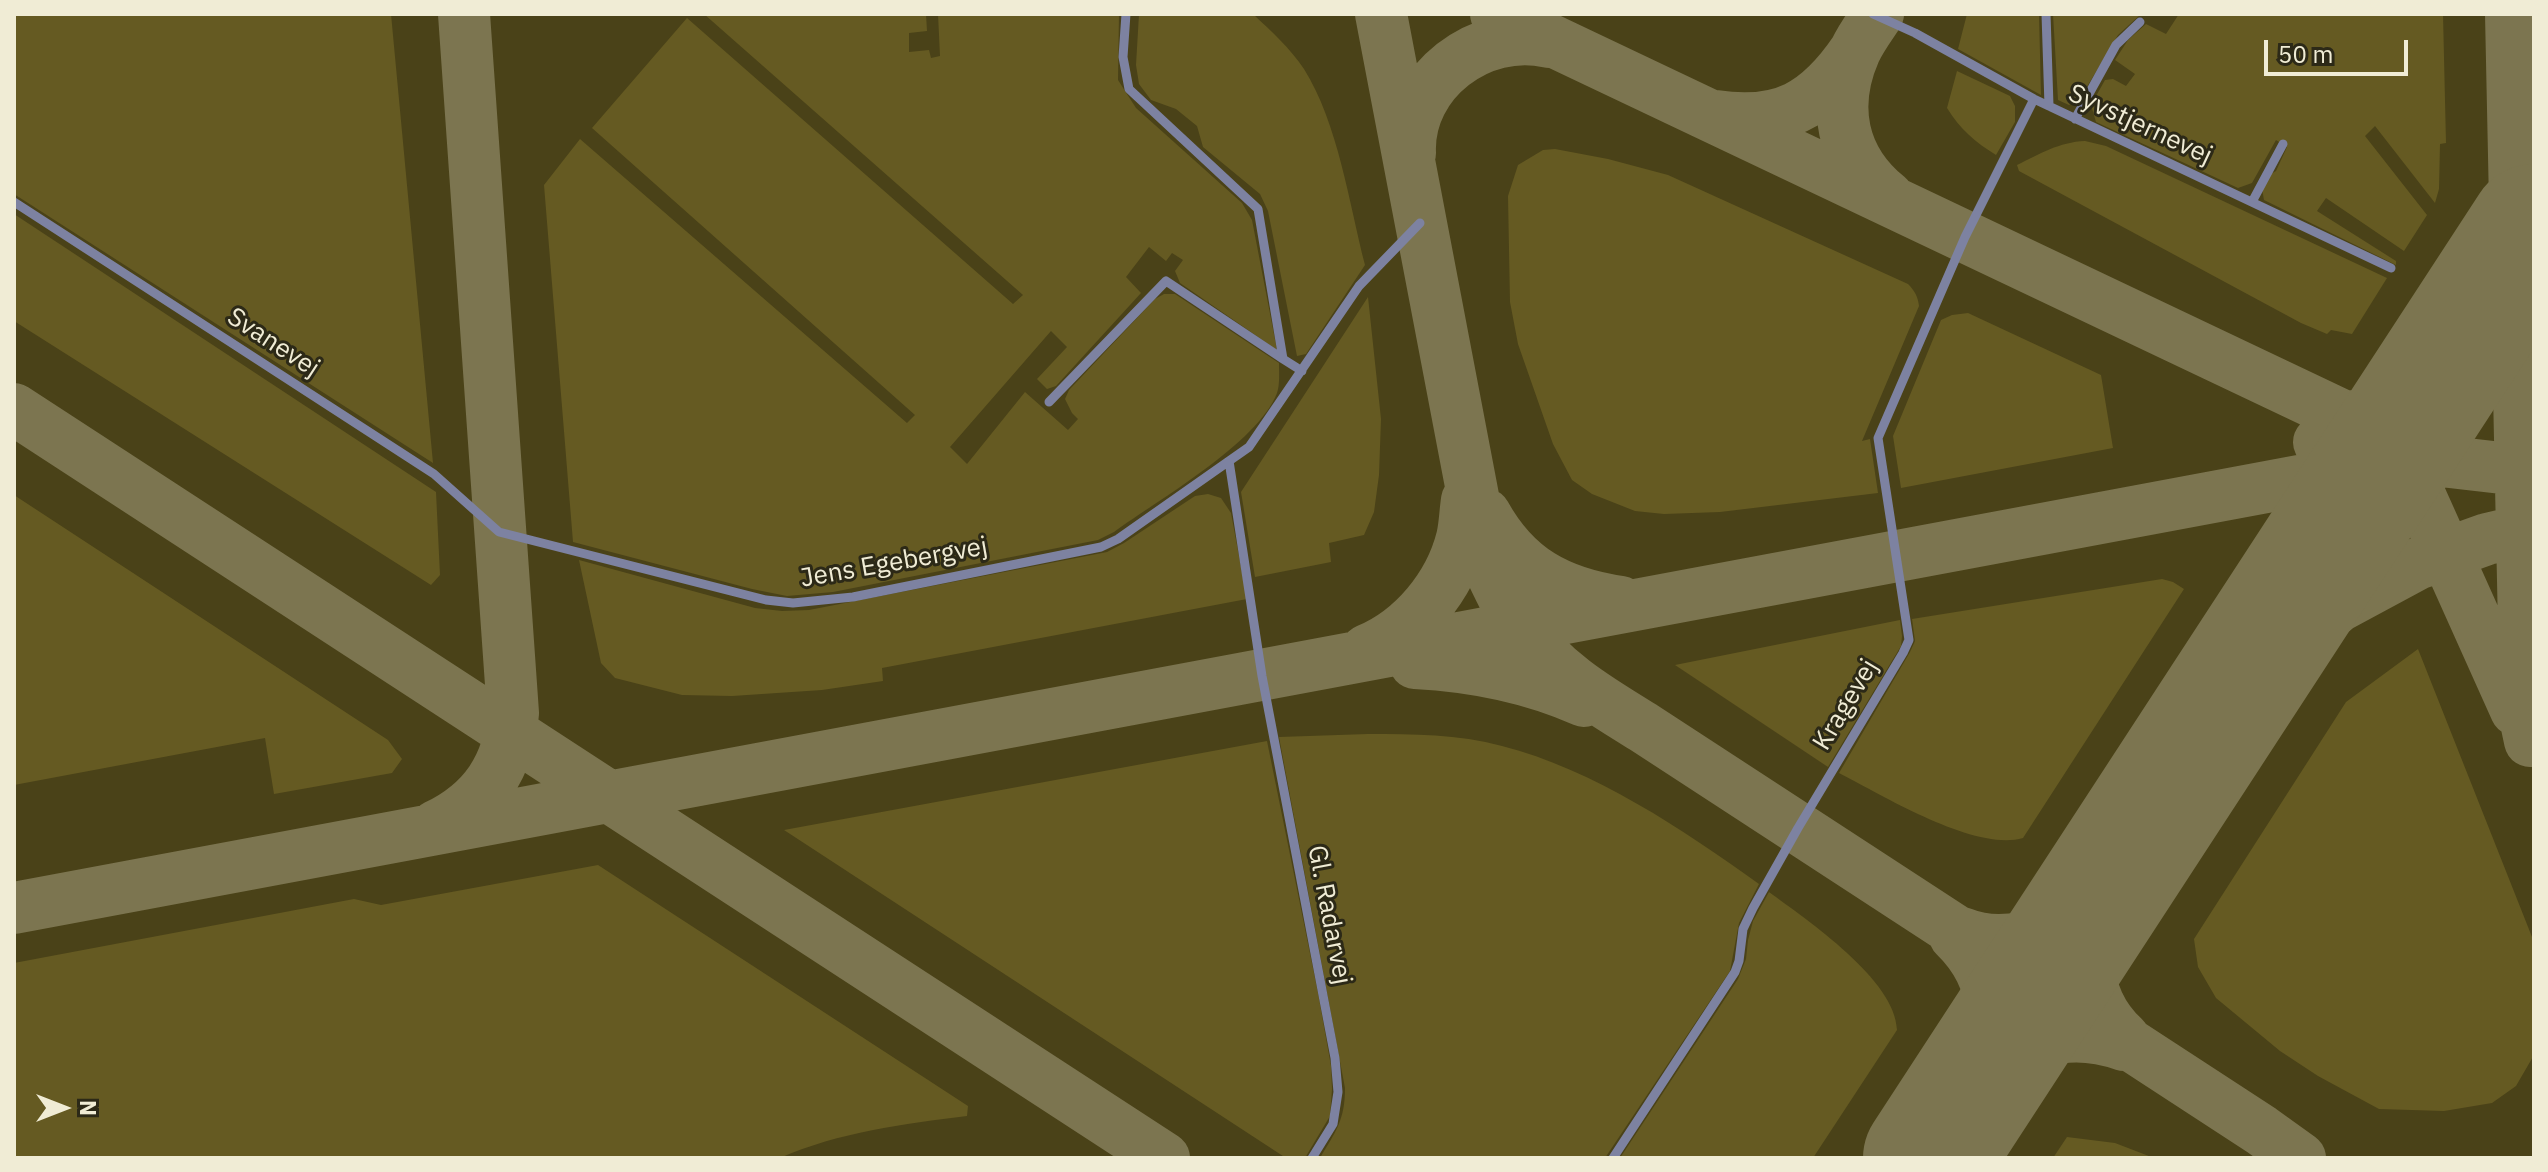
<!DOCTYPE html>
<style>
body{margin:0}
#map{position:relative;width:2548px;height:1172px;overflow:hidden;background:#4a4218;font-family:"IBM Plex Sans",sans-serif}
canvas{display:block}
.frame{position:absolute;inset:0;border:16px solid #f0ecd5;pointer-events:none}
.north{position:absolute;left:24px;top:1068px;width:80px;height:80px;-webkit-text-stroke:6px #2c2917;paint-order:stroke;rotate:90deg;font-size:22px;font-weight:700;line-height:32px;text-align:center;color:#f0ecd5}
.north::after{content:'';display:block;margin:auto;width:28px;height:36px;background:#f0ecd5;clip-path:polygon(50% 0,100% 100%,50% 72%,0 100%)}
.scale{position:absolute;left:2264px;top:40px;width:144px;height:36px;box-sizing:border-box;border:4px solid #f0ecd5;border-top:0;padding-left:10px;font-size:24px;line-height:28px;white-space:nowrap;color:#f0ecd5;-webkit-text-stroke:6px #2c2917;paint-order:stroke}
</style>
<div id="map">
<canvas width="2548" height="1172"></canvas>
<div class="frame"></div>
<div class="north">N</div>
<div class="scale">50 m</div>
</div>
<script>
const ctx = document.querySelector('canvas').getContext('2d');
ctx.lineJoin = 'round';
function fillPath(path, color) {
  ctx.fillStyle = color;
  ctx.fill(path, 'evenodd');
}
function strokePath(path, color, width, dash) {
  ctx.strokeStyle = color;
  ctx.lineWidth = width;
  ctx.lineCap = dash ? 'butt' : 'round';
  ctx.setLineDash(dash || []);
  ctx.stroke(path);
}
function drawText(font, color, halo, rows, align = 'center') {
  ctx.font = font + ' "IBM Plex Sans",sans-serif';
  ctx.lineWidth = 6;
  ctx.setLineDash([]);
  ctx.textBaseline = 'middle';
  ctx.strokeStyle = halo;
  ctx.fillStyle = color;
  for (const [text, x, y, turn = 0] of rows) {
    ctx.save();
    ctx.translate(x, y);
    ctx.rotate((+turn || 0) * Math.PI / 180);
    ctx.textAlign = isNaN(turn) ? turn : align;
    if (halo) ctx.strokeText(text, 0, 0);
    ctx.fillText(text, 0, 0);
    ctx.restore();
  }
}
fillPath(new Path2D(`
 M14 14H391L433 463 14 194Z
 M704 14H926L927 31 909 33V52L929 50 931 58 940 56 938 14H1119L1118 80 1136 108 1242 203 1252 220 1277 350 1180 283 1175 271 1183 260 1172 253 1166 261 1149 247 1126 277 1141 293 1056 386 1047 389 1037 379 1067 347 1051 331 950 447 967 464 1025 392 1068 430 1078 419 1072 413 1065 399 1069 390 1155 299 1164 294H1175L1279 363C1279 372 1280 385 1277 393 1258 443 1158 500 1114 532L1098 540 833 592 787 596 752 589 573 542 544 185 580 139 907 423 915 415 592 128 687 18 1013 304 1023 295Z
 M1139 14H1253C1271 31 1290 48 1304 69 1338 123 1349 203 1365 265L1306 354 1297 356 1268 211 1260 194 1203 147 1197 126 1176 109 1151 100 1139 84 1136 65Z
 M1967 14H2039L2041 95 1958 49Z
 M2053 14H2141L2118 35 2079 100 2069 105 2058 100Z
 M2179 14H2443L2446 143 2440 144 2439 189 2435 203 2375 126 2365 136 2427 215 2404 251 2326 198 2317 211 2396 261V265L2264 200 2262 189 2269 175 2276 171 2287 147 2276 140 2252 183 2238 188 2096 122 2091 105 2105 80 2113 79 2126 86 2135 74 2115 60 2128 40 2146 24 2166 34Z
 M1957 71 2010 96 2015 106V122L1996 155C1975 142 1960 129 1947 108Z
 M2085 141 2106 146 2387 278 2352 334 2331 330 2327 334 2301 323 2019 171 2017 165C2040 154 2059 142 2085 141Z
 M1555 149 1608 159 1668 175 1908 284C1915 291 1918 297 1919 306L1862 441 1870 439 1878 493 1720 512 1664 514 1635 511 1592 494 1572 480 1553 444 1518 344 1510 302 1508 196 1518 165 1543 150Z
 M14 214 436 492 440 575 431 585 14 321Z
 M1368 297 1381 419 1379 475 1374 512 1364 535 1329 543 1331 562 1255 577 1241 492Z
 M1968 313 2101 375 2113 448 1901 488 1893 436 1941 320 1952 315Z
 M1208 494 1221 498 1231 513 1247 599 882 668 883 681 822 690 732 696 682 695 615 678 601 663 579 560 755 608 782 611 809 610 1107 552 1124 543 1195 496Z
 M14 495 388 740 402 759 392 773 274 794 265 738 14 785Z
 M2162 579 2173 582 2184 589 2023 838C1975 852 1882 795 1839 773L1910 652 1915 641 1912 619Z
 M1900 620 1902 636 1901 646 1828 767 1675 665Z
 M2418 649 2534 942V1055L2516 1086 2492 1103 2444 1111 2379 1109 2318 1076 2280 1051 2216 998 2198 967 2194 939 2346 702Z
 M1368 734C1413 734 1458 734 1502 746 1593 769 1684 830 1759 884L1739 923 1730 971 1605 1158H1320C1336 1131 1345 1120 1345 1088L1279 737Z
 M1267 741 1318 993 1331 1066 1332 1089 1330 1116 1305 1158H1286L784 830Z
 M598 865 968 1106 967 1116C904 1124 839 1132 780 1158H14V963L354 899 381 905Z
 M1769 892C1807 920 1896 980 1897 1030L1813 1158H1620L1738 979 1746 959 1748 940 1753 921Z
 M2067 1137 2115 1143 2154 1158H2053Z`), '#655a22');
strokePath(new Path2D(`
 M1381 14 1485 559C1496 582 1506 605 1519 625 1550 671 1597 699 1643 727L2261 1130 2300 1158
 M1496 14 2343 416 2377 431 2442 450
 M1878 14C1870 26 1861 38 1855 51 1831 106 1841 159 1888 197
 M2511 14 2526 722 2530 741
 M1715 116C1782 126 1818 105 1855 51
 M1410 153C1407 81 1481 26 1549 42
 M14 409 1164 1158
 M2343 416C2383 418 2401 408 2432 385
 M2382 441 2390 449 2420 496 2516 710
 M1485 514C1516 570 1559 593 1621 602
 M2318 559C2332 521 2336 480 2319 442
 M1367 650C1413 631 1450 586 1462 538 1465 526 1465 513 1467 500
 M1415 663C1473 666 1530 677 1584 701
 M2206 730 2275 659 2339 606 2417 564 2487 539 2534 528
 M436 826C484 803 509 766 513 713L464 14
 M2110 879C2086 935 2074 991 2124 1038
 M14 908 2379 466 2441 461 2519 470
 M1962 933C2001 949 2051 936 2081 909 2090 900 2099 890 2107 881
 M1955 936C2002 982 1999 1035 1971 1091
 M1970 1093C2019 1047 2055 1022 2124 1045`), '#7c7550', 52);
strokePath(new Path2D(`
 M1928 1158 2534 229`), '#7c7550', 130);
strokePath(new Path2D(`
 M1126 14 1123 57 1129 89 1258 209 1283 359 1302 371
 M1873 14 1915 33 2034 99 2391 268
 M2046 14 2049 106
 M2075 119 2116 45 2140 22
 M14 202 434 474 499 532 766 600 793 603 853 597 1101 547 1118 539 1229 461
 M2252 202 2283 144
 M1049 402 1166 281 1283 359
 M1312 1158 1333 1124 1338 1092 1335 1058 1262 676 1229 461 1249 447 1359 286 1420 223
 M1613 1158 1735 972 1739 961 1743 929 1753 908 1798 828 1903 653 1909 640 1878 438 1965 237 2034 99`), '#7d82a1', 9);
drawText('26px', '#f0ecd5', '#2c2917', [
 ["Syvstjernevej",2140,125,25],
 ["Svanevej",273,343,33],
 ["Jens Egebergvej",894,563,-10],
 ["Kragevej",1846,705,-59],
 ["Gl. Radarvej",1329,915,79]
]);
</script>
